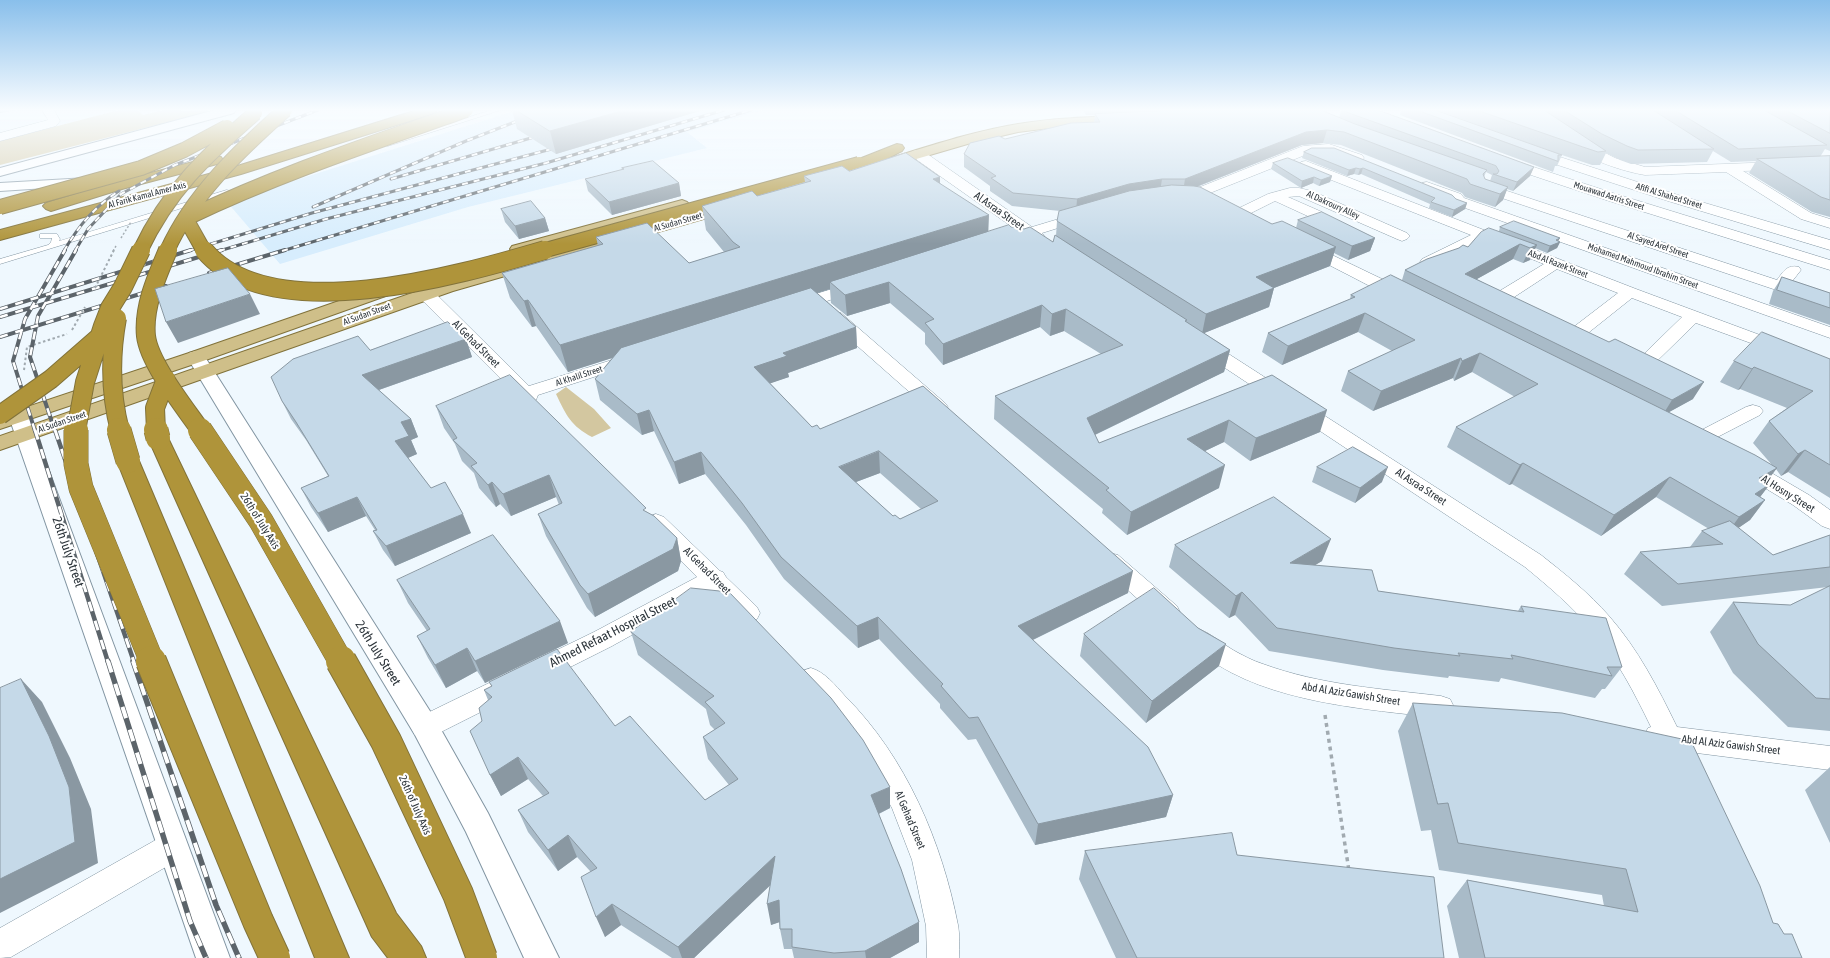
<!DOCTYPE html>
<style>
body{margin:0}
canvas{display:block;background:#eff8fe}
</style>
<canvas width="1830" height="958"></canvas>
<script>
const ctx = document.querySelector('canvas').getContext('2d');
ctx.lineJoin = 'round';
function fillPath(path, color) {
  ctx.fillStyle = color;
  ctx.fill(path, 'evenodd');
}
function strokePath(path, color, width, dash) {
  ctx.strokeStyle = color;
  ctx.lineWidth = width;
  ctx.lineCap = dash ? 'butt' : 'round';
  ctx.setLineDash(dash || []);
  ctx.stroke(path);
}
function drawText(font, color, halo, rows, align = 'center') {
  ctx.font = font + ' "Asap Condensed",sans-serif';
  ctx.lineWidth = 4;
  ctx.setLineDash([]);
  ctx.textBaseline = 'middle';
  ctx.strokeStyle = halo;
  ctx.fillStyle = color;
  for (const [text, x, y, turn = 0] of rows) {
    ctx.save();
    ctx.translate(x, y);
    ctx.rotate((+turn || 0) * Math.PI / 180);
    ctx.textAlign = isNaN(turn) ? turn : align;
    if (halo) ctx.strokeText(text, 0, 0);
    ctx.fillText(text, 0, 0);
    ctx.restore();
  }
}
fillPath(new Path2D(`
 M517 110H763L687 132 707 148 468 207 280 264 227 202Z`), '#d7edfd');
fillPath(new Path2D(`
 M119 110H138L143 115 163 110 211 111 0 165V141Z
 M566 387 594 409 611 428 592 437C571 426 566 415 556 394Z`), '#d3c7a0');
const lane = new Path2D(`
 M491 110H501L388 146 383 145Z
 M227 190 234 192 0 264V259L48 245 51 242 52 238H40V234H57L60 239 59 241Z`);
const street = new Path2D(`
 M42 110H54L60 121 56 126 0 141V133L48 120Z
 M1578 139 1615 158 1645 167 1830 160V168L1743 171 1811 213 1830 219V228L1801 219 1726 172 1645 175C1626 172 1582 159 1572 143L1573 140Z
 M1329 144 1362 155 1364 158 1362 161 1357 162 1328 152 1310 153 1190 201H1180L1178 198 1180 195 1303 146Z
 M1532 148 1678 195 1830 240V250L1668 201 1527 155 1525 152 1527 149Z
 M918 150 923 151 1032 227 1085 211 1090 212 1092 215 1090 218 1042 233 1045 237 1042 240C1036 242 1031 238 1026 238 1017 239 1012 244 1003 242L1000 239 1003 236 1018 231 913 157 911 154 913 151Z
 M1506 158 1616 194 1830 260V270L1606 200 1501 165 1499 162 1501 159Z
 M1306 161 1636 289 1830 361V372L1696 323 1657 361 1651 362 1645 361 1642 357 1645 353 1682 317 1632 298 1583 337 1577 338 1571 337 1568 333 1571 329 1618 293 1557 269 1505 303 1499 304 1493 303 1491 299 1493 295 1544 264 1484 240 1434 265 1428 267 1422 265 1420 262 1422 259 1471 235 1301 168 1299 165 1301 162Z
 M1427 182 1461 194 1464 198 1830 327V338L1454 204 1451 200 1422 189 1420 186 1422 183Z
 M1486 184 1777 280C1783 272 1787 264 1799 267L1801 270 1790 284 1830 297V308L1481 191 1479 188 1481 185Z
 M1290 188H1299L1312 191 1407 233 1410 236 1407 239 1402 241 1397 239 1299 196 1288 197 1322 212 1324 215 1322 218 1317 219 1312 218 1275 201 1245 216H1235L1233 213 1235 210 1268 194Z
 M1307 243 1407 291 1409 295 1407 299 1401 300 1395 299 1302 251 1299 248 1302 245Z
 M858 281 864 283 866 286 864 289 796 311 790 310 788 306 790 302Z
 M426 289 432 290 529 386 631 354 637 355 640 359 637 363 538 395 536 400 529 402 522 400 420 298 418 294 420 290Z
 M835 312 841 313 945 403 948 407 945 411 938 413 931 411 829 321 826 317 829 313Z
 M1204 341 1210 342 1541 555C1565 574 1589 593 1609 616 1638 649 1658 688 1677 727L1830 746V770L1689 752 1694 761 1690 770 1680 773 1670 770 1660 748 1648 744 1644 736 1648 728 1651 727C1634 692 1617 659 1592 630 1572 606 1548 586 1525 567L1198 350 1195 346 1198 342Z
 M1753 405 1760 407 1763 411 1760 415 1702 445 1695 447 1688 445 1685 441 1688 437 1746 407Z
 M1744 459 1751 461 1809 495 1830 510V529L1822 526 1793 505 1737 471 1734 466 1737 461Z
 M656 514 664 517 720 571 723 572 726 577 757 607 760 613 757 619 748 622 739 619 711 591 612 646 435 735 425 738 415 735 411 727 415 719 594 632 697 577 648 527 645 522 648 517Z
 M1110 553 1118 555 1177 606 1180 612 1177 618 1168 621 1159 618 1102 567 1099 561 1102 555Z
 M1199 629C1212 634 1221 643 1233 650 1242 655 1253 661 1263 664 1320 685 1382 689 1441 696L1450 699 1454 707 1450 715 1441 718C1366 709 1269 703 1206 657 1198 652 1191 648 1187 639L1190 632Z
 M811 668C825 672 835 685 845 696 906 757 942 842 958 925 960 935 959 947 959 958H927L926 926 912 860 892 808 866 761 834 719 802 685 798 678 802 671Z
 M172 833 183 837 187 847 183 857 11 957 0 958V928L161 837Z`);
const secondary = new Path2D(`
 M215 110H236L234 113 0 176V168Z
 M87 178 92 179 94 182 92 185 0 191V183Z
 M196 351 203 353 205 357 435 719 488 813 559 958H524L466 832 415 735 187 357 189 353Z
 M19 411 26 413 29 417 230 958H196L9 417 12 413Z`);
const primary = new Path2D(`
 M1124 116 1129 117 1130 120 1129 123 1058 127 1018 132 971 143 882 169 877 168 875 165 877 162C924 148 970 132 1018 124 1053 118 1089 117 1124 116Z
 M682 200 687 202 690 205 687 208 518 254 512 252 510 249 512 246Z
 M733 201 738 203 741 206 738 209 453 291 0 450V436L441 283Z
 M388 284 394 285 397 289 394 293 203 361 0 429V416L189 353Z`);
const highway = new Path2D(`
 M417 110H437L435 113 241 174 0 240V230L231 168Z
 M897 144 902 145 904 148 902 151C889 157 869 171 854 167L852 164 854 161Z
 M216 156 221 157 223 160 221 163 122 189 51 211 46 209 43 206 46 203 112 183Z
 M158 431 165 433 168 438 396 913 421 946 426 958H388L372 937 148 438 151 433Z
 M128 454 136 456 139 461 349 958H315L117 461 120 456Z`);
strokePath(lane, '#8295a2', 1);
strokePath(street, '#8295a2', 1);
strokePath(secondary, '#8295a2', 2);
strokePath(primary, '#81723a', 2);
strokePath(highway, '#81723a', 2);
strokePath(new Path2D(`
 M24 370 27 347 67 334`), '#a1aab0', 2, [2.5, 2.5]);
strokePath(new Path2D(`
 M1325 715 1349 871`), '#a1aab0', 3.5, [4, 4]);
fillPath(lane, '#fff');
fillPath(street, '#fff');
fillPath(secondary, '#fff');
fillPath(primary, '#cfbf89');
fillPath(highway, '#af943a');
const railFar3 = new Path2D(`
 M391 179 541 135
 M313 207 466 141 525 118
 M64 251C77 228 96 205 119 191
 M75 251 88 229 121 194 175 165 318 110
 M188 251 312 213 559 147
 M219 251 326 219 546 163 724 110
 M282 251 751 110`);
const railFar2 = new Path2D(`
 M209 273 285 250
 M0 309 191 250
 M0 317 222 250
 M0 337 166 286
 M35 431 13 361 25 319 65 250
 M55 431 30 357 38 316 76 250`);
const railFar1 = new Path2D(`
 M35 430 108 662
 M55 430 134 662`);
const rail = new Path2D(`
 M108 661 190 921 206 958
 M133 661 216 905 239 958`);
strokePath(railFar3, '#5c646a', 3);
strokePath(railFar2, '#5c646a', 4);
strokePath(railFar1, '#5c646a', 4.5);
strokePath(rail, '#5c646a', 5.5);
strokePath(railFar3, '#fff', 2, [6]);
strokePath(railFar2, '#fff', 2.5, [8]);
strokePath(railFar1, '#fff', 3, [10]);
strokePath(rail, '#fff', 4, [12]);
const highwayBridgeFar3 = new Path2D(`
 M0 207 141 168 184 150 227 127
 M189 217C279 174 373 143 466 110
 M186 219 204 251
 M140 251C169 190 205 157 255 113
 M167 251C192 195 240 150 285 110
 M542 251 859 164`);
const highwayBridgeFar2 = new Path2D(`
 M168 250C157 276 143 307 146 336 149 363 185 408 201 431
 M204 250C270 330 460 275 545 250
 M117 318C110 356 110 393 120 431
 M0 415 51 379 98 338
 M76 431 85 382 103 326 110 308 123 287 141 250
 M156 431 155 408 166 379`);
const highwayBridgeFar1 = new Path2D(`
 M76 430V464L81 488 152 662
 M119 430 128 461
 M156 430 158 438
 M200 430 261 521 341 662`);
const highwayBridge = new Path2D(`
 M151 661 258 921 275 958
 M341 661 386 741 458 894 482 958`);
strokePath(highwayBridgeFar3, '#81723a', 16, []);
strokePath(highwayBridgeFar2, '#81723a', 20, []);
strokePath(highwayBridgeFar1, '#81723a', 25, []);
strokePath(highwayBridge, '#81723a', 32, []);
strokePath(new Path2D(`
 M121 238 131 222
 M113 251 116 246`), '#a1aab0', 1.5, [2, 2]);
strokePath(new Path2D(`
 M95 288 114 250
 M72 330 85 307`), '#a1aab0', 2, [2.5, 2.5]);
strokePath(highwayBridgeFar3, '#af943a', 14);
strokePath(highwayBridgeFar2, '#af943a', 18);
strokePath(highwayBridgeFar1, '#af943a', 24);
strokePath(highwayBridge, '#af943a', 30);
fillPath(new Path2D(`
 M512 110H703L556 154 517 129Z
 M1083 110H1327V113L1339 118 1341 110 1534 167 1530 176 1513 191 1507 189 1503 200 1495 207 1465 197 1462 193 1341 145 1323 143 1302 145 1197 187 1272 224 1296 228 1298 220 1375 238 1370 251 1348 260 1334 253 1330 266 1274 288 1269 307 1204 333 1230 350 1224 372 1095 435 1099 443 1272 375 1320 432 1250 461 1224 442 1205 451 1219 488 1127 535 1102 513 1103 509 994 419 995 396 1101 354 1064 331 1050 336 1040 327 943 365 925 344V333L890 303 847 316 831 303 830 289 817 293 856 327 857 348 788 373 789 377 770 383 812 427 820 429 923 386 1128 593 1033 640 1173 795 1166 817 1035 845 976 739 968 740 940 708V704L879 639 858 648 784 579 746 525 705 474 679 484 654 431 642 435 600 400 595 379 612 358 568 372 536 326 532 327 510 298 502 273 598 246 596 237 689 263 724 252 706 230 702 206 757 196 805 182 804 176 849 171 940 183 988 232 1011 227 1053 242 1056 236 1057 221 1060 211 1012 206 990 191V186L964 167V154L1005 139 1094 122 1095 115H1086ZM1486 172 1492 175 1490 181 1485 179 1484 177ZM880 473 921 509 900 519 893 516 856 482Z
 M1401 110H1435L1556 153 1436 110H1830V151L1825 149 1820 157 1830 156V217L1812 212 1749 173 1756 161 1731 162 1713 151 1707 162 1631 164 1620 160 1606 153 1600 165H1592L1562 155 1557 166H1555L1553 172 1400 115Z
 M1312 148 1456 199 1467 203 1465 209 1452 217 1429 208 1430 204 1361 174 1358 175 1354 174 1347 176 1302 158 1304 152Z
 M1273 163 1332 176 1330 182 1319 186 1313 183 1301 188 1271 169Z
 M622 168 679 183 681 196 612 215 588 191 585 179 623 170Z
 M501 209 545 218 549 231 519 239 505 222Z
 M1500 227 1560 242 1557 248 1547 253 1535 248 1530 260 1523 263 1513 259 1477 279 1693 399 1669 412 1772 465 1753 443 1769 421 1787 408 1740 389 1738 390 1720 382 1734 361 1830 359V498L1788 472 1781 476 1776 469 1766 482 1770 484 1760 497 1765 500 1750 520 1738 528 1773 555 1830 535V731L1788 727 1733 673 1710 632 1733 602 1790 605 1828 587 1662 606 1624 574 1640 552 1690 547 1702 531 1709 529 1656 497 1601 536 1512 484 1509 485 1447 447 1456 427 1515 397 1472 372 1454 381 1453 378 1373 411 1341 391 1348 371 1392 351 1358 332 1282 365 1262 352 1268 333 1350 299 1351 295 1402 280 1405 270 1468 247 1499 231Z
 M1782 277 1830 293V325L1769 304 1773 291Z
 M466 339 472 357 379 390 411 419 418 437 411 440 417 454 408 458 431 488 471 533 395 566 383 550 373 531 375 530 366 516 328 532 311 507 301 488 328 476 306 440 291 419 282 401 370 350Z
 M436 406 647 512 677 538 681 561 678 571 595 617 587 608 546 536 538 514 559 505 556 497 511 516 500 504 496 507 479 488 474 473 462 461 455 444 444 428Z
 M1317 467 1382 482 1355 503 1312 482Z
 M1175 545 1322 561 1315 565 1378 591 1518 611 1521 606 1622 667 1605 689H1602L1595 698 1501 678 1499 682 1449 676 1448 678 1383 670 1269 651 1235 615 1229 618 1169 567Z
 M397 580 568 643 485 683 477 671 446 688 428 658 417 636 427 631 408 603Z
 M1198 628 1219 666 1146 723 1080 656 1084 634Z
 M631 632 890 808 879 814 919 922V942L890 958H794L792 949H784L780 929 779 922 771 925 770 885 694 958H672L621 925 605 937 590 871 577 857 558 871 528 832 518 810 543 796 528 779 501 796 490 775 482 721 488 700 484 690 492 687 489 682 615 726 705 800 729 785 708 759 703 737 715 730 710 725 706 709 638 655Z
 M1413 703 1773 923 1784 934 1802 958H1459L1447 906 1467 880 1604 906 1602 895 1439 870 1431 830 1421 831 1398 731Z
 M1830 767V843L1805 790Z
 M1085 851 1237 855 1444 958H1116L1079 879Z`), '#a9bbc8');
fillPath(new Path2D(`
 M0 110H19L0 113Z
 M625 110H703L556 154 550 131Z
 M1327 130 1323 143 1302 145 1183 192 1185 179 1306 132Z
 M1534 167 1530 176 1513 191 1517 182Z
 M1356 168 1354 174 1347 176 1349 170Z
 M1363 168 1361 174 1358 175 1360 169Z
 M1332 176 1330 182 1319 186 1321 180Z
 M940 177V200L933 179Z
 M1314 177 1313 183 1301 188 1302 181Z
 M1162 179 1160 192 1076 213 1077 199 1129 184Z
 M679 183 681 196 612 215 609 202Z
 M1508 187 1503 200 1495 207 1500 194Z
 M1467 203 1465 209 1452 217 1454 210Z
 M989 215 988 239 830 282V289L568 372 560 345Z
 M545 218 549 231 519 239 515 226Z
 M1375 238 1370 251 1348 260 1352 246Z
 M1560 238 1557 243 1560 242 1557 248 1547 253 1550 246 1556 240Z
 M1520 244 1513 259 1459 289 1465 274Z
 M1537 245 1530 260 1523 263 1530 248Z
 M1336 247 1330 266 1274 288 1269 307 1202 334 1206 314 1256 277Z
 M889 282 890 303 847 316 845 295Z
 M250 294 260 314 178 343 166 322Z
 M528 300 536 326 532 327 524 301Z
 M1042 305 1040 327 943 365V344Z
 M1066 309 1064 331 1050 336 1052 314Z
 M1365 313 1358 332 1282 365 1288 346Z
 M856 327 857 348 788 373 789 377 757 388 754 367 783 353Z
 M466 339 472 357 370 393 362 375Z
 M1230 350 1224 372 1084 440 1087 418Z
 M1480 353 1472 372 1454 381 1462 361Z
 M1461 358 1453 378 1373 411 1381 391Z
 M1754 367 1740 389 1738 390 1752 369Z
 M1704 382 1693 399 1662 416 1672 400Z
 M649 410 654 431 642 435 637 414Z
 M1327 410 1320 432 1250 461 1256 438Z
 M411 419 418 437 411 440 417 454 403 460 395 441 401 422Z
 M1229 420 1224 442 1182 462 1187 439Z
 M1805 450 1788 472 1781 476 1798 454Z
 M879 451 880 473 840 488 839 467Z
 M701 452 705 474 679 484 674 462Z
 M1523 463 1512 484 1509 485 1520 465Z
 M1225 465 1219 488 1127 535 1131 512Z
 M1388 467 1382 482 1355 503 1360 488Z
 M1777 468 1762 488 1759 478Z
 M549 475 556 497 511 516 503 494Z
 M1670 477 1656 497 1601 536 1614 515Z
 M492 482 500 504 496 507 488 485Z
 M1770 484 1754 505 1755 494Z
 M357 497 366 516 328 532 318 513Z
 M1765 500 1750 520 1724 538 1739 517Z
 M463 514 471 533 395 566 386 546Z
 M677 538 681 561 678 571 595 617 588 594Z
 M1331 539 1322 561 1282 585 1290 563Z
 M1133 571 1128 593 1016 648 1018 626Z
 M1242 592 1235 615 1229 618 1236 596Z
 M878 617 879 639 858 648 857 626Z
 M560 621 568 643 485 683 475 661Z
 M1226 644 1219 666 1146 723 1152 701Z
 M467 648 477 671 446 688 435 665Z
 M21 679 42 702 70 758 91 809 98 863 0 913V879Z
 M518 757 528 779 501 796 490 775Z
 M890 787V808L872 817 871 795Z
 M1173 795 1166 817 1035 845 1038 824Z
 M568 835 577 857 558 871 548 850Z
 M775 856 779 877 694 958H682L678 947Z
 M779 900 783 921 771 925 767 904Z
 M612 904 621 925 605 937 596 917Z
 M919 922V942L890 958H866L865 951Z`), '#8a98a2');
const building = new Path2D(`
 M516 110H625L550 131Z
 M1173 110H1321L1355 124 1487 170 1483 174 1485 179 1508 187 1500 194 1470 184 1467 179 1344 132 1327 130 1306 132 1185 179H1162L1129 184 1077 199 1013 193 991 178 996 176 964 154 970 143 999 136 1005 139 1071 123 1100 122 1095 114Z
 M1341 110H1378L1534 167 1517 182 1493 174H1497L1499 171 1496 166Z
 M1417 110H1435L1562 155H1558V161Z
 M1477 110H1544L1606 151 1598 152 1583 147Z
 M1564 110H1653L1714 149 1638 150 1627 146 1602 134Z
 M1675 110H1764L1827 145 1739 149Z
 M1786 110H1830V133Z
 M1312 148H1334L1452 195 1456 199 1467 203 1454 210 1431 202 1435 198 1363 168 1360 169 1356 168 1349 170 1304 152Z
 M906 153 940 177 933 179 989 215 560 345 528 300 524 301 502 273 603 244 596 237 647 223 689 263 740 247 733 242 702 206 752 191 757 196 811 181 804 176 842 166 849 171Z
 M1830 156V200L1821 197 1757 159Z
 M1288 158 1332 176 1321 180 1314 177 1302 181 1273 163Z
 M653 161 679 183 609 202 585 179 624 169 622 168Z
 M1172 185 1194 186 1200 187 1272 224 1282 221 1336 247 1256 277 1274 288 1206 314 1057 221 1059 211 1129 191Z
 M531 201 545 218 515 226 501 209Z
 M1322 212 1375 238 1352 246 1298 220Z
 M1514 221 1560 238 1556 240 1560 242 1550 246 1500 227Z
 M1009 225 1011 227H1020L1024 229 1030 227 1053 242 1055 235 1187 320 1185 321 1230 350 1087 418 1099 443 1272 375 1327 410 1256 438 1229 420 1187 439 1225 465 1131 512 1106 490 1109 488 995 396 1123 345 1066 309 1052 314 1042 305 943 344 925 323 934 319 889 282 845 295 830 282Z
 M1489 228 1537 245 1530 248 1520 244 1465 274 1609 342 1615 339 1704 382 1672 400 1405 270 1427 259 1459 248 1463 245 1468 247 1481 232Z
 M228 268 250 294 166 322 155 289Z
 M1391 275 1755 455 1777 468 1759 478 1770 484 1755 494 1765 500 1739 517 1670 477 1614 515 1523 463 1520 465 1456 427 1538 384 1480 353 1462 361 1461 358 1381 391 1348 371 1415 340 1365 313 1288 346 1268 333 1355 297 1351 295Z
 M1782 277 1830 293V308L1777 290Z
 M811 288 856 327 783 353 787 356 754 367 812 427 817 425 820 429 923 386 1133 571 1018 626 1148 747 1173 795 1038 824 978 717 969 718 941 686 943 684 878 617 857 626 781 557 742 503 701 452 674 462 649 410 637 414 595 379 621 348ZM879 451 938 501 900 519 895 515 893 516 839 467Z
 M448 322 466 339 362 375 411 419 401 422 409 436 395 441 431 488 445 482 463 514 386 546 373 531 377 530 357 497 318 513 301 488 329 476 296 422 282 401 271 377 293 359 358 336 370 350Z
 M1762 332 1830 359V465L1805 450 1798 454 1769 421 1813 391 1754 367 1752 369 1734 361Z
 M510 375 646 508 643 510 654 516 677 538 673 549 588 594 580 585 538 514 562 503 549 475 503 494 492 482 488 485 471 466 477 463 453 440 457 438 436 406Z
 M1353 447 1388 467 1360 488 1317 467Z
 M1274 497 1331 539 1290 563 1372 570 1378 591 1524 612 1521 606 1606 618 1622 667H1607L1612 676 1511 655 1513 659 1458 653 1460 656 1394 648 1277 628 1242 592 1236 596 1175 545Z
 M1730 521 1773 555 1830 535V567L1678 584 1640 552 1723 544 1702 531Z
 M493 535 560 621 475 661 467 648 435 665 417 636 430 629 397 580Z
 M1830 586V699L1816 698 1758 644 1733 602 1790 605Z
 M691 588 729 592 831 698 863 740 890 787 871 795 901 869 919 922 865 951 834 953 792 947V929H780L779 900 767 904 775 856 678 947 612 904 596 917 581 877 597 868 568 835 548 850 518 810 549 793 518 757 490 775 470 731 482 721 479 708 492 697 484 690 492 686 489 682 557 649 615 726 630 716 705 800 738 779 703 737 725 723 705 702 714 696 631 632Z
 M1154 588 1198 628 1226 644 1152 701 1084 634Z
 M21 679 49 736 69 787 75 842 0 879V688Z
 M1413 703 1562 713 1691 741 1760 886 1773 923 1778 924 1784 934H1792L1802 958H1485L1467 880 1638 912 1626 869 1458 843 1448 803 1438 804Z
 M1232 833 1237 855 1434 877 1444 958H1137L1085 851Z`);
fillPath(building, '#c5d9e8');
strokePath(building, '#8a98a2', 1);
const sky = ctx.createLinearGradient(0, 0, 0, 244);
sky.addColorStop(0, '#89bfeb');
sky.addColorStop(0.45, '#f8fcff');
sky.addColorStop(1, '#f8fcff00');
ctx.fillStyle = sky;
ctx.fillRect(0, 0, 1830, 244);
drawText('9px', '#2c343a', '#fff', [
 ["Al Farik Kamal Amer Axis",147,195,-15],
 ["Mouawad Aatris Street",1609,196,18],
 ["Afifi Al Shahed Street",1669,196,17],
 ["Al Dakroury Alley",1333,205,24],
 ["Al Sudan Street",678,222,-16],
 ["Al Sayed Aref Street",1658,245,19],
 ["Abd Al Razek Street",1558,264,21],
 ["Mohamed Mahmoud Ibrahim Street",1643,266,20],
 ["Al Sudan Street",367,314,-20],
 ["Al Khalil Street",579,376,-18],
 ["Al Sudan Street",62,422,-19]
]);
drawText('11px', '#2c343a', '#fff', [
 ["Al Asraa Street",999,211,35],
 ["Al Gehad Street",476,344,45],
 ["Al Asraa Street",1421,487,33],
 ["Al Hosny Street",1788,494,32],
 ["26th of July Axis",260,521,58],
 ["Al Gehad Street",707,571,45],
 ["Abd Al Aziz Gawish Street",1351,694,9],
 ["Abd Al Aziz Gawish Street",1731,745,7],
 ["26th of July Axis",415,805,66],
 ["Al Gehad Street",910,820,67]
]);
drawText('13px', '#2c343a', '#fff', [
 ["26th July Street",68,552,71],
 ["Ahmed Refaat Hospital Street",613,632,-27],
 ["26th July Street",378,653,58]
]);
</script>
